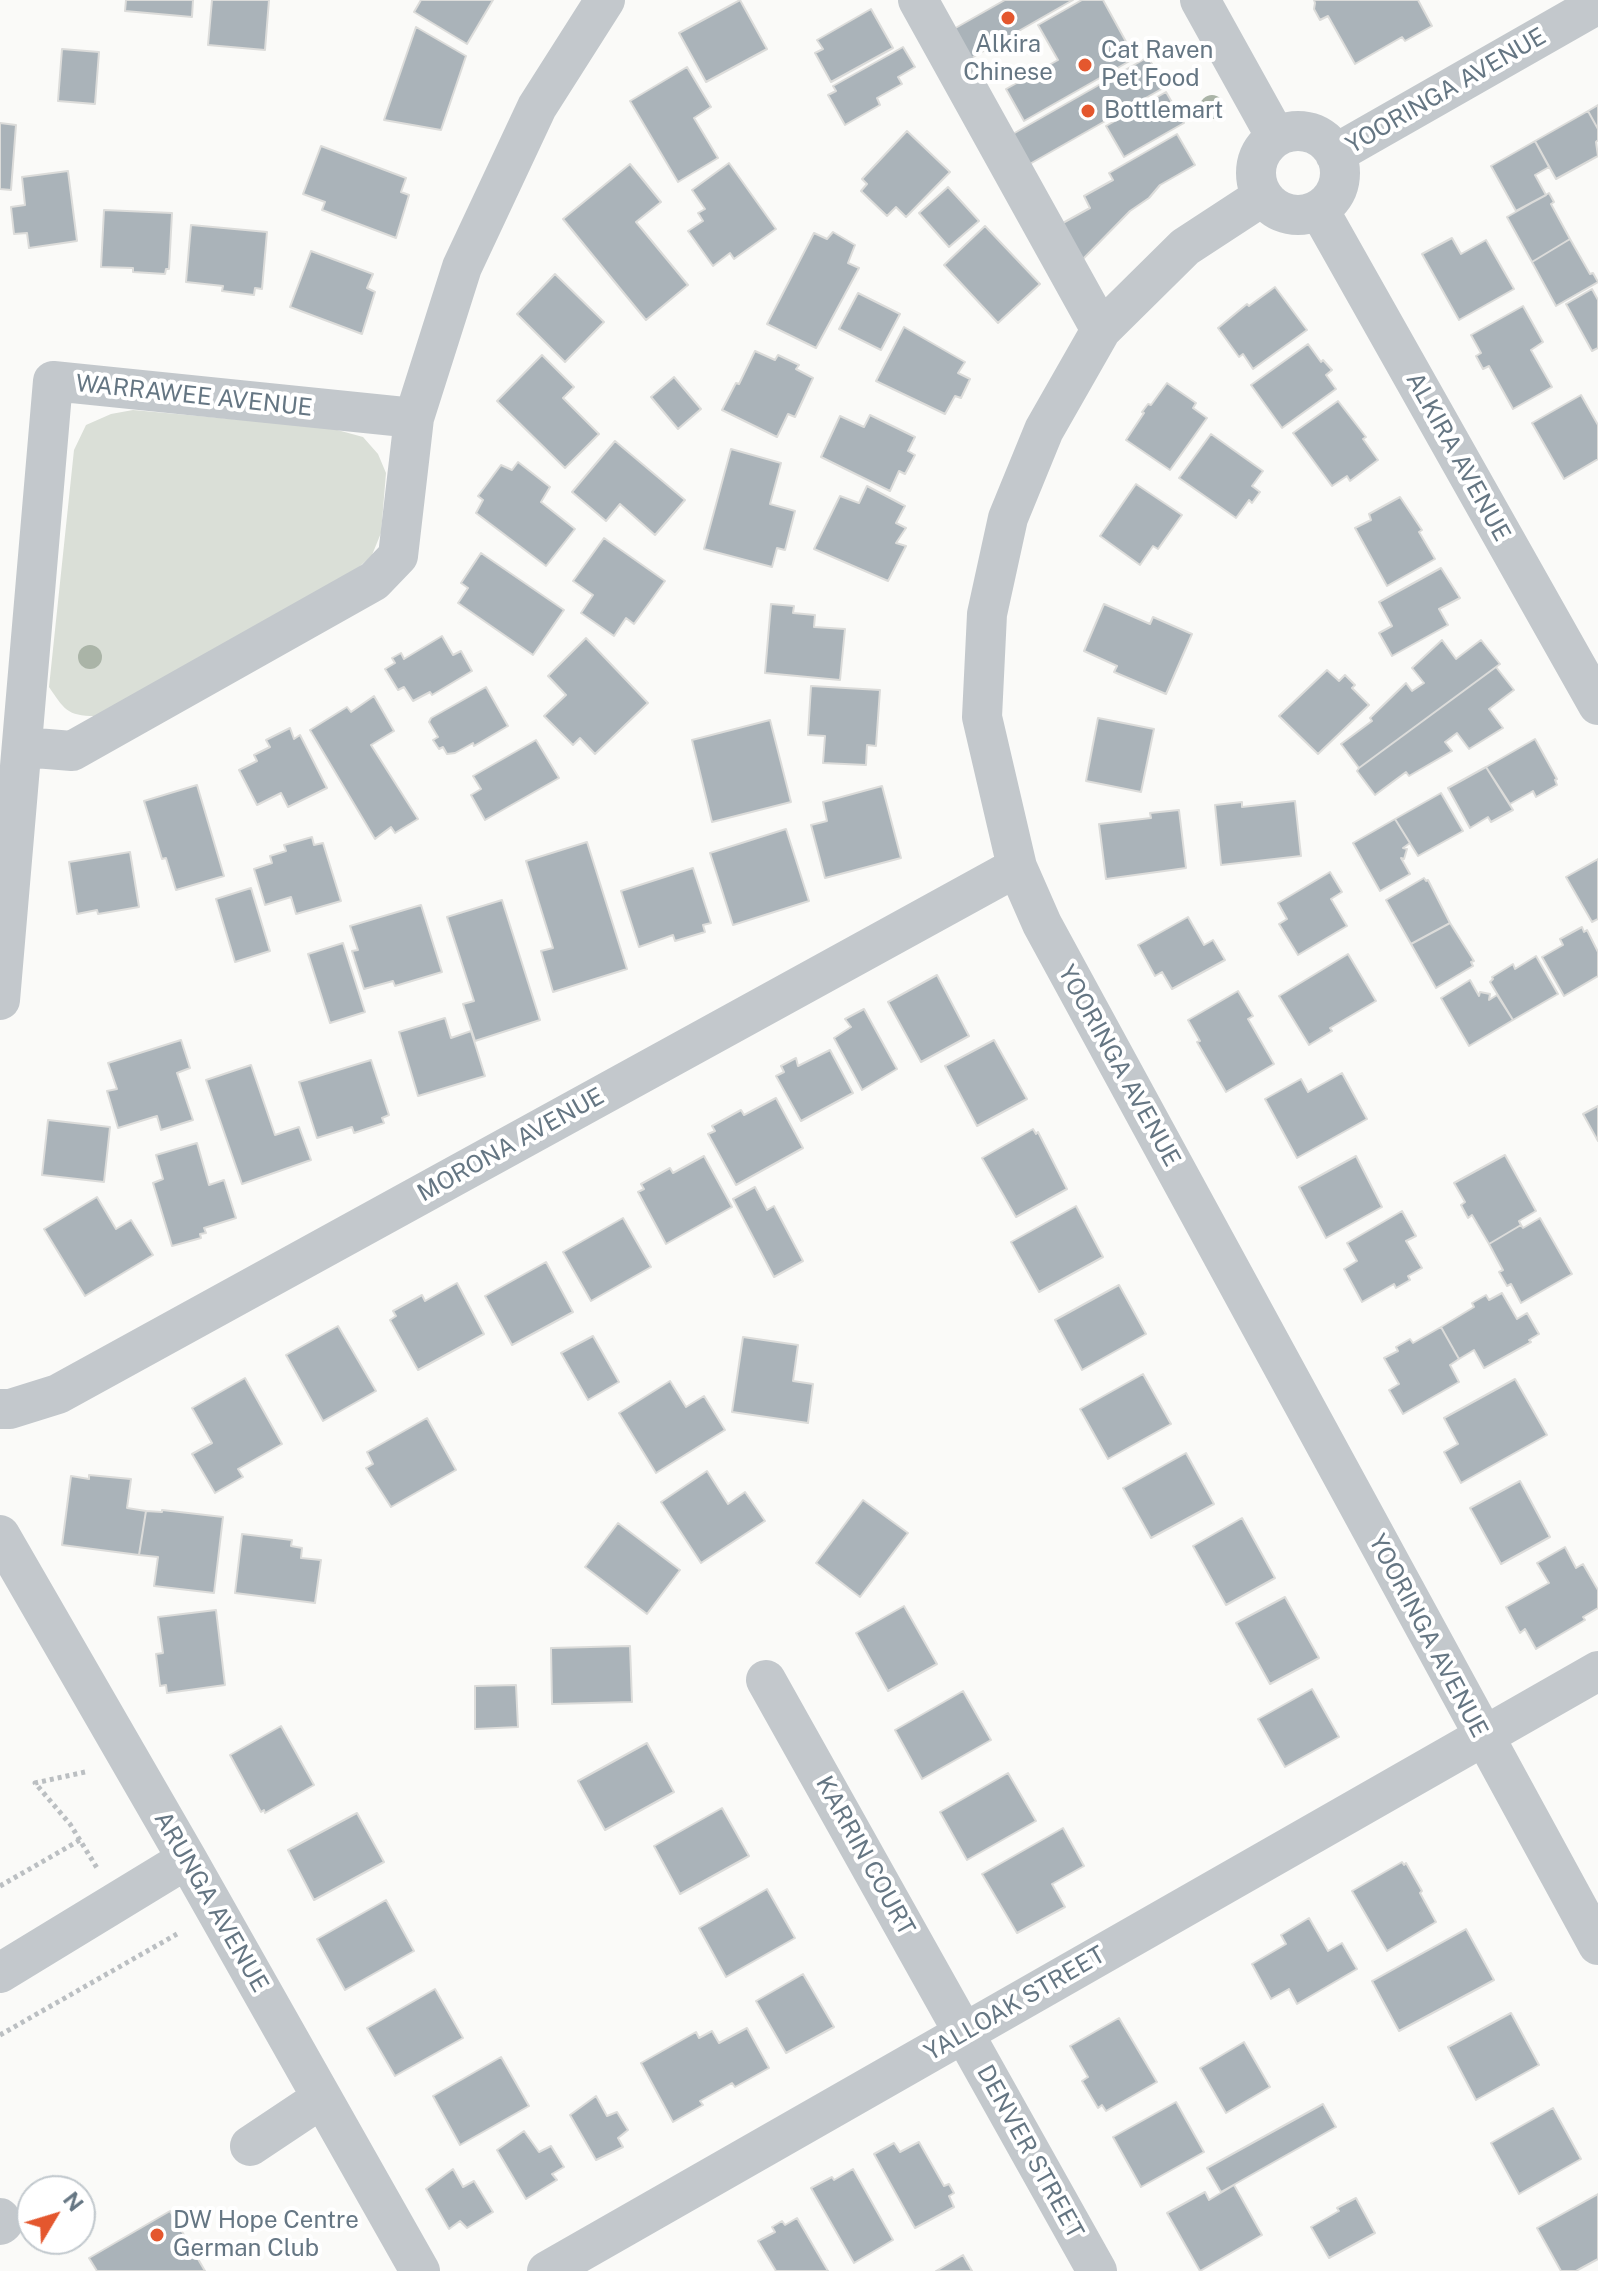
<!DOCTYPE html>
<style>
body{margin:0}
#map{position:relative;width:1598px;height:2271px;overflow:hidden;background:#fafaf8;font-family:"Public Sans",sans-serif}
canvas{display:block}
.north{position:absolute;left:16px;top:2175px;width:80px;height:80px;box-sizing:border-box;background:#fff;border:2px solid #c1c8cd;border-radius:50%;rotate:52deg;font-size:22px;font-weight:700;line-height:32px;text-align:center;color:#657683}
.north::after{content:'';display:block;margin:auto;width:28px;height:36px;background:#e4572e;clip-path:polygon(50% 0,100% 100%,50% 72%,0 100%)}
</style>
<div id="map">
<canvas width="1598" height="2271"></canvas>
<div class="north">N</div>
</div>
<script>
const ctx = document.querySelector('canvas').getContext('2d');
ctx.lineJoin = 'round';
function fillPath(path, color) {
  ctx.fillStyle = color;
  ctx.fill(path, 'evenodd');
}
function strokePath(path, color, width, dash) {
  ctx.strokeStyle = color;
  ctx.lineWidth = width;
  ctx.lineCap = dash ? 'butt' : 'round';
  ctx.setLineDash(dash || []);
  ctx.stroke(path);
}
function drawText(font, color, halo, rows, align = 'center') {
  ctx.font = font + ' "Public Sans",sans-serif';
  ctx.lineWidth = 8;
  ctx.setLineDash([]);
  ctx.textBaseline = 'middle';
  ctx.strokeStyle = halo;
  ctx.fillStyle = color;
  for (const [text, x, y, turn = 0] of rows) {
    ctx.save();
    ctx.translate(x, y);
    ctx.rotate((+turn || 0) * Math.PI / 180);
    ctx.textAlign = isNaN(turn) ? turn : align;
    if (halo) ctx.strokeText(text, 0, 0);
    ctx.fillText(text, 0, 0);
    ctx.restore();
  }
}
fillPath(new Path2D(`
 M133 410 330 428 363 437 378 454 386 473 381 533 372 555 356 570 95 716C67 716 64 709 49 687L74 450 86 425 111 414Z`), '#dadfd7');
const building = new Path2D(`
 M126 0H193L192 17 125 11Z
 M212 0H269L265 50 208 45Z
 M421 0H493L467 44 414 12Z
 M740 0 767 49 706 82 679 33Z
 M1005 0H1073L968 60 952 30Z
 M1082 0H1103L1135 58 1024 121 1006 89 1058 60 1038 25Z
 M1314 0H1418L1432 26 1405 41 1402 37 1355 64 1328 16 1320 20 1314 9 1315 3Z
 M871 9 893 48 831 82 815 53 823 49 817 40Z
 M416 27 466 56 441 130 384 120Z
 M903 47 915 67 898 77 902 84 877 98 880 105 845 125 828 95 836 91 833 86Z
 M62 49 99 52 95 104 58 101Z
 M1148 57 1165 87 1028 165 1011 135Z
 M687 67 711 107 694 118 718 158 678 182 630 101Z
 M1166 92 1184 123 1124 157 1106 126Z
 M1598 105V129L1588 111Z
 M1588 111 1598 129V140L1596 142 1598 156 1556 179 1535 141Z
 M0 123 16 125 11 190 0 189Z
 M907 131 950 172 906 217 896 207 887 216 861 191 867 184 862 179Z
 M1177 134 1195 165 1160 185 1149 198 1130 211 1082 260 1061 224 1090 208 1084 196 1113 180 1109 173Z
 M1535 141 1549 167 1535 175 1546 195 1516 211 1491 166Z
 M321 146 406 178 401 192 409 195 396 238 322 210 325 202 303 194Z
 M729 163 776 229 734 259 730 253 713 266 688 231 703 221 698 213 705 209 692 190Z
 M630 164 661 202 636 222 688 285 646 320 563 219Z
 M68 171 77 241 29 248 27 233 14 234 11 207 25 205 22 177Z
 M948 187 979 221 949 247 919 213Z
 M1549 193 1554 202 1551 204 1570 239 1532 262 1507 217Z
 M104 210 172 213 169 269H166L165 274 133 272V268L101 267Z
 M191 225 267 232 262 289 255 288 254 295 222 291 223 286 186 282Z
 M985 226 1040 284 998 323 944 265Z
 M833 232 855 245 848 263 859 268 816 348 767 324 814 233 827 239Z
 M1452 238 1461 254 1486 240 1514 289 1459 320 1422 254Z
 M1570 239 1590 274 1593 273 1598 282 1556 306 1532 262Z
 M311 251 373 274 367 288 375 292 362 334 290 307Z
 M555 274 604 322 565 362 517 314Z
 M1275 287 1307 330 1253 369 1243 354 1239 357 1218 328 1247 304 1249 306Z
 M1592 289 1598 300V348L1592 351 1566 304Z
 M858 293 900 314 881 350 839 329Z
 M1523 306 1543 342 1531 350 1552 387 1513 409 1489 366 1483 369 1476 356 1481 353 1471 335Z
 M904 327 965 362 958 373 970 379 961 398 955 396 945 414 876 381Z
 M1308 344 1321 362 1323 360 1332 370 1326 375 1336 389 1282 428 1251 385Z
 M755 351 775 360 778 355 799 365 796 369 813 378 795 417 788 414 777 437 722 410 736 383 739 384Z
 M542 355 574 387 563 398 599 434 565 468 497 401Z
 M674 377 701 409 678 429 651 397Z
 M1167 383 1196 403 1193 408 1207 418 1170 470 1126 440 1144 413 1142 412 1148 404 1151 405Z
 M1581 395 1598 425V459L1564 479 1532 423Z
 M1338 401 1366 437 1363 439 1378 460 1350 481 1347 476 1332 486 1293 433Z
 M870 415 915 437 908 451 915 455 905 474 899 471 890 491 821 457 840 416 864 427Z
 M1211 434 1263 471 1252 486 1260 492 1252 503 1249 500 1236 518 1179 478Z
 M615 441 685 500 655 535 620 504 606 521 572 492Z
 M731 449 781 463 770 504 795 511 785 550 777 548 772 567 704 549Z
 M518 462 550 487 541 502 575 529 546 566 476 513 483 500 478 496 501 465 512 470Z
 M1136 484 1182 515 1158 549 1153 546 1140 565 1100 536Z
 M867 486 905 506 896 523 906 528 896 543 906 546 888 581 814 549 840 496 859 503Z
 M1400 497 1422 530 1419 532 1435 559 1387 586 1355 528 1371 520 1369 514Z
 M604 538 665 581 634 624 626 618 614 636 581 613 593 595 573 581Z
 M481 553 564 610 533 655 458 603 468 588 461 583Z
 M1441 568 1460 598 1439 609 1448 625 1392 656 1379 633 1392 626 1379 602Z
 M771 604 794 606 793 613 815 615 814 627 845 629 840 680 765 673Z
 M1104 604 1150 624 1153 617 1192 634 1166 694 1114 672 1117 666 1084 651Z
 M442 636 453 655 461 651 472 671 432 695 430 692 413 701 404 687 398 690 385 669 395 663 392 658 401 653 404 659Z
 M586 638 648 703 595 754 580 738 573 745 544 716 566 695 548 676Z
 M1442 640 1456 659 1481 640 1500 664 1359 768 1341 744 1372 721 1370 718 1406 683 1412 691 1424 683 1412 668Z
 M1496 667 1514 690 1489 709 1503 728 1469 749 1457 733 1445 742 1452 751 1409 776 1406 772 1375 795 1357 771 1359 768Z
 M1327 670 1339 681 1345 675 1355 685 1352 688 1369 705 1318 754 1279 716Z
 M811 686 880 690 876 746 867 745 866 765 823 763 825 736 808 735Z
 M486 687 508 726 474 746 473 743 455 753 447 754 443 747 439 749 433 740 438 737 429 722 431 718Z
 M374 696 394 731 371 745 418 819 395 833 391 827 375 839 310 730 347 707 351 712Z
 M1098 718 1154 729 1141 792 1086 781Z
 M770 720 791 802 712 822 692 740Z
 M290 728 294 739 300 735 327 788 288 807 281 793 257 805 239 770 257 761 254 755 270 747 266 740Z
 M1535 739 1557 779 1555 780 1557 785 1536 797 1533 791 1510 804 1486 767Z
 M536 740 559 778 485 820 471 795 481 789 473 776Z
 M1486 767 1513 810 1491 822 1488 817 1470 828 1448 788Z
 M197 785 224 876 176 890 166 858 162 859 144 801Z
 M882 786 901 858 825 878 811 825 827 821 823 802Z
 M1441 793 1463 831 1418 856 1395 819Z
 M1295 801 1301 856 1221 865 1215 805 1242 802V807Z
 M1179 810 1186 868 1106 879 1099 824 1151 818 1150 813Z
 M1395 819 1410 843 1403 848 1407 849 1404 859 1401 858 1410 874 1380 891 1353 843Z
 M786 829 809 901 733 925 710 853Z
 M312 837 314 845 323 843 341 901 296 914 291 897 265 905 254 869 272 863 270 856 286 851 284 845Z
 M587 842 627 969 553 992 541 951 553 948 526 861Z
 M130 852 139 907 98 914 97 910 77 914 69 862Z
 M1598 859V919L1592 922 1566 877Z
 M693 868 711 923 703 925 705 932 675 941 673 935 639 947 621 891Z
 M1330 872 1342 892 1331 899 1347 926 1298 955 1279 924 1287 919 1278 903Z
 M1424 878 1426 881 1428 880 1450 923 1411 944 1386 900Z
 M251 888 270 951 235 962 216 899Z
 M502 900 540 1020 475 1041 463 1004 474 1001 447 917Z
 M421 905 442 972 395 986 393 981 364 989 352 951 358 950 350 926Z
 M1188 917 1204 945 1213 940 1225 960 1172 989 1162 972 1155 976 1138 945Z
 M1450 923 1474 961 1471 962 1473 966 1436 988 1411 944Z
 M1582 927 1584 932 1587 930 1598 952V976L1564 996 1542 957 1563 945 1560 939Z
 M343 943 365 1012 330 1023 308 954Z
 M1348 954 1376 1001 1330 1028 1332 1031 1309 1045 1279 996Z
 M1536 956 1558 994 1513 1020 1490 982 1493 979 1492 977 1513 964 1515 969Z
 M937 975 969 1036 921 1062 888 1002Z
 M1470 980 1479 996 1480 992 1490 994 1489 1000 1497 995 1513 1020 1469 1046 1441 998Z
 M1238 991 1253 1016 1248 1019 1274 1064 1226 1092 1197 1042 1200 1041 1188 1020Z
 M864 1009 897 1069 862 1090 834 1038 851 1027 845 1019Z
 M445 1018 451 1038 471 1031 485 1076 418 1096 399 1032Z
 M181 1040 190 1068 177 1073 193 1120 161 1130 157 1116 118 1128 107 1091 117 1089 108 1063Z
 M994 1040 1027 1099 977 1126 945 1066Z
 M830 1050 853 1093 801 1121 776 1076 784 1072 781 1066 796 1058 798 1066Z
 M371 1060 389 1115 382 1118 384 1123 354 1133 352 1127 317 1138 299 1082Z
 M251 1065 275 1135 299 1127 311 1160 242 1184 206 1080Z
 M1342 1073 1367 1119 1297 1158 1265 1099 1301 1079 1308 1092Z
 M776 1098 803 1148 736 1185 708 1134 715 1131 712 1126 741 1110 744 1115Z
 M1598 1106V1141L1583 1114Z
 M48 1120 110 1127 104 1182 42 1175Z
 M1033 1129 1036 1134 1038 1132 1067 1189 1016 1217 982 1158Z
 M197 1143 209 1185 224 1180 236 1218 204 1228 206 1233 200 1234 201 1238 172 1246 153 1183 163 1179 156 1155Z
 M1505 1155 1536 1211 1519 1221 1521 1225 1489 1244 1472 1215 1468 1218 1461 1205 1465 1202 1454 1183Z
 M704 1156 732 1207 666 1244 638 1192 644 1189 641 1184 670 1168 673 1173Z
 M1356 1156 1382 1207 1326 1238 1299 1187Z
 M755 1187 767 1210 774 1206 803 1261 774 1277 733 1199Z
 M97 1197 116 1229 131 1220 153 1255 85 1296 44 1229Z
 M1076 1206 1103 1257 1039 1292 1011 1242Z
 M1402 1211 1416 1236 1406 1241 1422 1268 1408 1276 1410 1280 1396 1288 1394 1284 1362 1302 1344 1269 1357 1261 1347 1243Z
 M623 1218 651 1267 591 1301 563 1252Z
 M1540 1218 1572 1274 1521 1303 1511 1284 1507 1286 1499 1272 1503 1270 1489 1244 1521 1225 1523 1228Z
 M546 1262 573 1312 512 1345 485 1296Z
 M457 1283 484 1334 418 1370 390 1320 396 1316 393 1311 422 1295 425 1301Z
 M1119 1285 1146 1334 1082 1370 1055 1320Z
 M1502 1293 1517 1319 1527 1313 1539 1334 1529 1340 1531 1342 1484 1368 1474 1350 1459 1359 1441 1327 1474 1307 1472 1303 1486 1295 1489 1300Z
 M338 1326 376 1391 323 1421 286 1355Z
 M1441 1327 1459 1359 1450 1365 1459 1382 1403 1414 1389 1390 1399 1384 1384 1358 1398 1351 1396 1347 1410 1339 1413 1343Z
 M593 1336 619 1382 588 1400 561 1353Z
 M743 1337 798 1345 793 1381 813 1384 808 1423 732 1412Z
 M1143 1374 1171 1424 1108 1459 1080 1409Z
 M245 1378 282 1444 238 1469 243 1477 215 1493 192 1454 212 1443 192 1408Z
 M1515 1379 1547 1435 1461 1483 1444 1452 1458 1444 1444 1418Z
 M670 1381 686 1407 704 1396 725 1430 656 1473 619 1413Z
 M427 1418 456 1470 391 1507 366 1468 373 1464 367 1452Z
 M1186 1453 1214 1504 1151 1538 1123 1488Z
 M707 1471 728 1504 745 1492 765 1521 701 1563 661 1502Z
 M89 1475 131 1479 127 1508 146 1511 139 1555 62 1545 71 1476 89 1479Z
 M1520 1481 1550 1537 1501 1564 1470 1508Z
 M863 1500 908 1533 860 1597 816 1563Z
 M162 1510 223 1517 214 1593 154 1586 158 1557 139 1555 146 1511 162 1512Z
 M1242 1518 1275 1578 1226 1605 1193 1546Z
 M618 1523 680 1570 647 1614 585 1567Z
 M242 1534 292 1540 291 1546 302 1548 301 1558 321 1560 315 1603 235 1593Z
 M1565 1547 1576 1568 1583 1564 1598 1590V1608L1583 1617 1585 1620 1536 1649 1525 1629 1520 1633 1506 1607 1549 1583 1537 1563Z
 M1285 1597 1319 1658 1270 1684 1236 1623Z
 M904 1606 937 1664 888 1691 856 1633Z
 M216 1610 225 1685 167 1693 166 1685 160 1686 156 1654 163 1653 158 1617Z
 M630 1646 632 1702 552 1704 551 1648Z
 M516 1685 518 1727 475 1729V1686Z
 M1312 1689 1339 1737 1285 1767 1258 1719Z
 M963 1691 991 1740 922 1779 895 1730Z
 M281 1726 314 1785 265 1813 264 1810 261 1812 230 1755Z
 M647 1743 674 1792 605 1830 578 1781Z
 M1008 1773 1036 1821 967 1860 940 1812Z
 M722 1808 749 1856 680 1894 654 1846Z
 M357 1813 384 1862 314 1900 288 1850Z
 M1063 1828 1084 1866 1052 1884 1065 1907 1017 1933 982 1874Z
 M1402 1862 1404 1865 1406 1863 1422 1891 1420 1893 1436 1922 1387 1951 1352 1891Z
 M767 1889 795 1938 726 1977 699 1928Z
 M386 1900 414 1951 345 1990 317 1939Z
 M1309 1918 1328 1951 1342 1943 1357 1969 1297 2004 1289 1989 1271 1999 1252 1964 1286 1944 1281 1935Z
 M1466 1929 1494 1980 1399 2031 1372 1981Z
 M803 1974 834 2027 786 2053 756 2001Z
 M435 1989 463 2038 395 2076 367 2028Z
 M1511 2013 1539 2065 1476 2100 1448 2047Z
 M1119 2018 1157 2082 1106 2111 1102 2105 1098 2108 1082 2081 1088 2077 1070 2046Z
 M747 2028 769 2068 735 2087 732 2083 700 2101 703 2105 673 2122 641 2063 696 2032 699 2038 712 2031 719 2043Z
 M1244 2042 1270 2087 1226 2113 1200 2068Z
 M501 2057 529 2106 460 2145 433 2096Z
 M596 2096 607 2116 617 2112 628 2130 618 2138 623 2147 596 2160 570 2115Z
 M1176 2102 1204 2152 1141 2187 1113 2137Z
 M1323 2104 1336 2127 1221 2192 1207 2168Z
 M1553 2108 1581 2159 1519 2194 1491 2143Z
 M524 2131 539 2152 551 2146 564 2167 552 2174 557 2180 526 2199 497 2150Z
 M919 2142 944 2186 949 2184 954 2193 949 2196 954 2207 915 2228 874 2154 894 2143 900 2152Z
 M453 2169 463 2187 474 2181 493 2212 467 2228 460 2221 449 2229 426 2189Z
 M853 2169 893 2240 854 2263 811 2188 832 2177 834 2180Z
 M1234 2185 1262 2235 1200 2271 1167 2213 1205 2192 1209 2200Z
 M1598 2194V2259L1576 2271H1561L1537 2228Z
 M1356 2198 1375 2233 1329 2258 1311 2227 1339 2211 1337 2208Z
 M170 2211 205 2271H97L89 2258Z
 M797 2218 828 2271H776L758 2241 775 2232 772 2227 782 2221 785 2225Z
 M963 2255 972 2271H936Z`);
fillPath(building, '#aab3b9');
strokePath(building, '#dcdcda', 2);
strokePath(new Path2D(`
 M85 1772 35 1783 70 1824 97 1868
 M0 1886 80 1840
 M0 2035 177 1934`), '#bbbfc2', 5, [4, 4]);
strokePath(new Path2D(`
 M918 0 1101 330
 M1200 0 1276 137
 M1256 173a42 42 0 1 1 84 0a42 42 0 1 1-84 0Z
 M1335 154 1598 4
 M1263 196 1185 247 1101 330 1044 430 1008 518 987 614 982 717 1017 867 1042 924 1598 1945
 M1319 210 1598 705
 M414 418 462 267 537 107 605 0
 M0 1000 53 381 414 418 398 556 374 581 72 751 23 747
 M0 1409H10L58 1394 1017 867
 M0 1535 187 1859 420 2271
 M766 1680 1097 2271
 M0 1973 187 1859
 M250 2146 322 2098
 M0 2218 3 2223 0 2225
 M547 2271 1598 1671`), '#c3c8cc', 40);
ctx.fillStyle = '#aab4a7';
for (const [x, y] of [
 [1212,107],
 [90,657]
]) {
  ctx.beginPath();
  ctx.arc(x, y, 12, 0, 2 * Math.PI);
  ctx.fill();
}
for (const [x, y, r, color] of [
 [1008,18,8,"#e4572e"],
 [1085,65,8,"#e4572e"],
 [1088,111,8,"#e4572e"],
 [157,2235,8,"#e4572e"]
]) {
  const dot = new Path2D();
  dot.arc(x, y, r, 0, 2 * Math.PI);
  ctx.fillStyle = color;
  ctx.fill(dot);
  strokePath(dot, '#fff', 3);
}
drawText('24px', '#657683', '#fff', [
 ["Alkira",1008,45,"center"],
 ["Chinese",1008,73,"center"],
 ["Cat Raven",1101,51],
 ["Pet Food",1101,79],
 ["Bottlemart",1104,111],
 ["DW Hope Centre",173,2221],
 ["German Club",173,2249]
], 'left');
drawText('24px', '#657683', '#fff', [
 ["YOORINGA AVENUE",1446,91,-30],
 ["WARRAWEE AVENUE",194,396,6],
 ["ALKIRA AVENUE",1458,457,61],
 ["YOORINGA AVENUE",1119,1066,61],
 ["MORONA AVENUE",511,1145,-29],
 ["YOORINGA AVENUE",1428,1636,62],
 ["KARRIN COURT",865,1856,61],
 ["ARUNGA AVENUE",211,1902,60],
 ["YALLOAK STREET",1015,2004,-30],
 ["DENVER STREET",1030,2152,61]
]);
</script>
